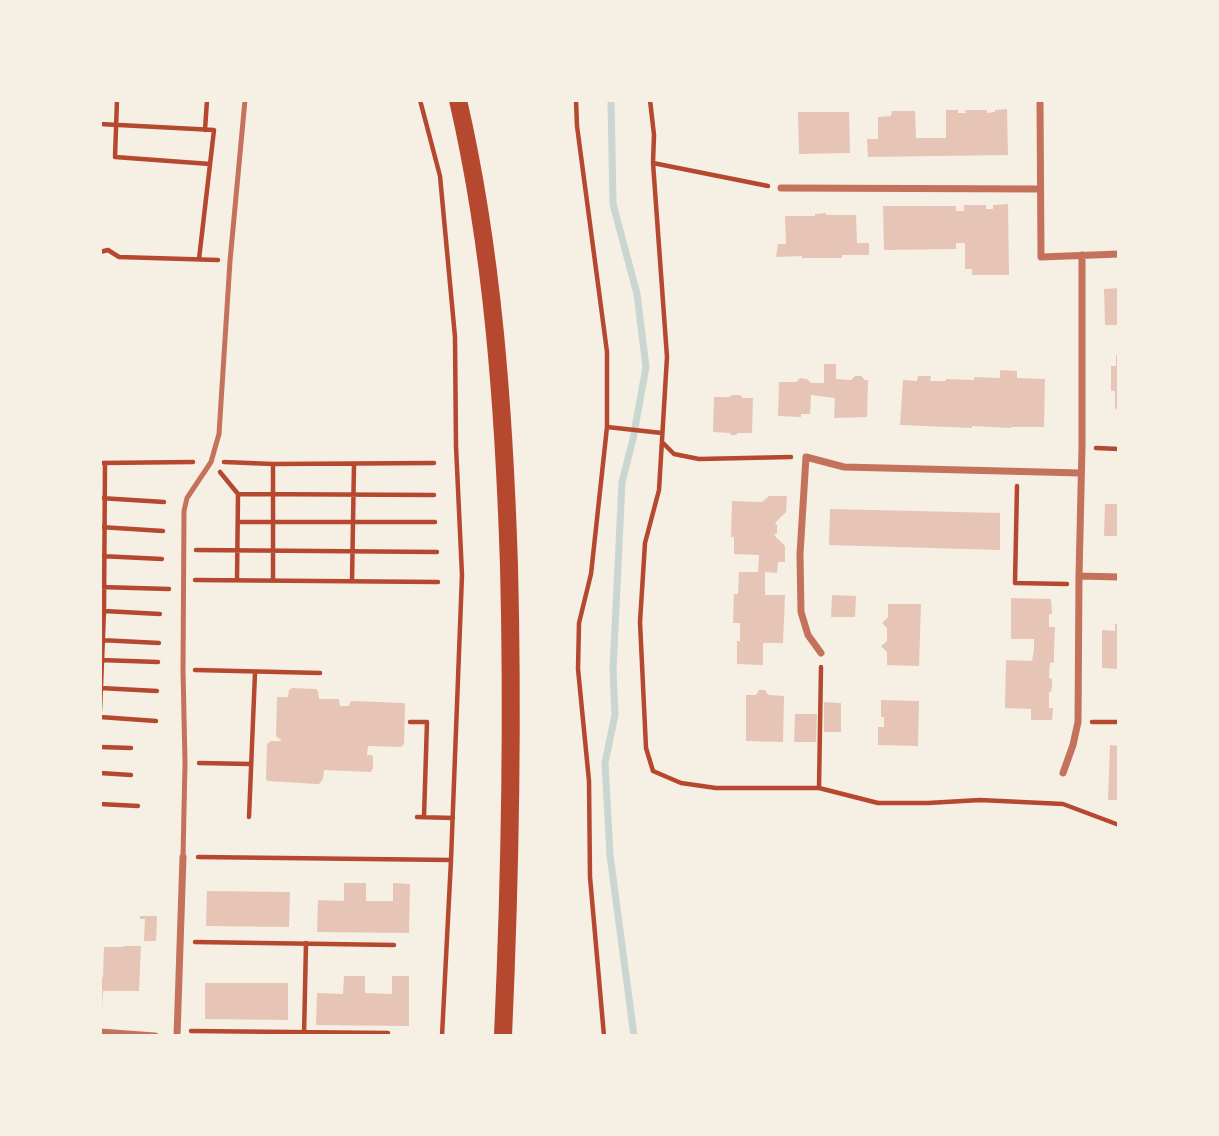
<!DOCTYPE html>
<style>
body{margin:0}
#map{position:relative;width:1219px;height:1136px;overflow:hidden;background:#f6efe4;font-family:"Space Grotesk",sans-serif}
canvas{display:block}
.frame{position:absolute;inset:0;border:102px solid #f6efe4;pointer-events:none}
</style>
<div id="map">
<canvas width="1219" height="1136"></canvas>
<div class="frame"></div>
</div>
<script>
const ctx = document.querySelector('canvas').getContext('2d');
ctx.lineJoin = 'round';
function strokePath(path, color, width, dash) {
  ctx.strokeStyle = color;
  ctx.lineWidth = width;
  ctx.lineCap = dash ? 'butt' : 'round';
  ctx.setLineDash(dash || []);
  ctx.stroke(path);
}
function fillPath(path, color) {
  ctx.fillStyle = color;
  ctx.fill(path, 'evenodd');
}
strokePath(new Path2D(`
 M611 100 613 204 637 294 646 367 633 439 622 482 613 670 615 715 605 763 610 855 634 1036`), '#c9d6d2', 7);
fillPath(new Path2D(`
 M1007 109 1008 155 868 157 867 139H878V117L891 116 892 111H915L916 138H946V110H958V113H966L965 110H987V113L995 112V110Z
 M798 112H849L850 153 799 154Z
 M1008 204 1009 275H972V269H965V243H956V249L884 250 883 206H956V211H964V205H986V209H993V205Z
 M826 213V215H856L857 243H869V255H842V258H802V256L776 257 778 244H786L785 216H815V214Z
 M1119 288V325H1105L1104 289Z
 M1116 355H1119V412L1115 408V391H1111V366H1116Z
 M824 364H836V379L851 380 855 376H861L865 380H868L867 417 834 418 835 398 811 395 810 414H801V417L778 416 779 382H796L800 378 807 379 811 383H824Z
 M1000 370 1017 371V378L1045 379 1044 427H1011V428L972 426V428L900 425 903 380 917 381 918 376H931L930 381H946V379L974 380V377L1000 378Z
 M732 395H740L743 398H753L752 433H738L736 435H731L730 433 713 432 714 397H729Z
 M769 496H787L786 512 775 523 777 525V533L774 535 785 546V562H778L777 573 765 572V595H785L783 643H763V665L737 664V641H740V623H733L734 594H738L739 572H758L759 555 734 554V537H731L732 501 762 502Z
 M1119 503V536H1104L1105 504H1117Z
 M830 509 1000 513V550L829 545Z
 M832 595 856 596 855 617H831Z
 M1011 598 1051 599 1052 614H1049V627H1055L1054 651V662L1050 663 1049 678 1052 679V685L1051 692H1049V708H1053L1052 720H1031V709L1005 708 1006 660 1032 661 1034 650V639H1011Z
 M888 604H921L919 666 887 665V652L881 646 887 641V628L882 623 888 617Z
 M1115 624H1119V669L1102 668V630L1115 631Z
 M292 688 316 689 318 691 319 699H339L340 706H349L350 702 353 701 404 703 405 705 404 744 401 747 368 746 367 755H372L373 758V768L371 772 324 770 323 779 319 784H316L268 781 266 779 267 744 271 741H281V740L276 736 277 697H288L289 690Z
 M759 690H765L768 695 784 696 783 742 746 741V695H756Z
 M881 700 919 701 918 746 878 745V727H884V717H881Z
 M824 702 841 703V732H824Z
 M795 714H817L816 742H794Z
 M1110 745 1119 746V800H1108Z
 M344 883H366V901H393V883L410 884 409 933 317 932 318 900 344 901Z
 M207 891 290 892 289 927 206 926Z
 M140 916H157L156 941H144L145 919H140Z
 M124 946H141L139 991H103L102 1010H100V977H103L104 947H124Z
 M344 976H365V993L392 994V976H409V1026L316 1025 317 993 343 994Z
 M205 983H288V1020L205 1019Z`), '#e6c5b7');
strokePath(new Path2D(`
 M117 100 115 157 210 164
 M576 100 577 126 607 352V427L591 574 579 623 578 669 589 781 590 877 604 1036
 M650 100 654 135 653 163 667 357 659 490 645 543 640 622 646 748 653 771 681 783 716 788H819L878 803H928L980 800 1063 804 1119 825
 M100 124 214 130 199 259
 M205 130 207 100
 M653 163 768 186
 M100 252 108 250 119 257 218 260
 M607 427 662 433
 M662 442 674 454 699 459 791 457
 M1096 448 1119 449
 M224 462 273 464 434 463
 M100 463 193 462
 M273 464V580
 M220 472 238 494 237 580
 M1017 486 1015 583 1067 584
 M238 494 434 495
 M100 498 164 502
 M238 522H435
 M100 527 163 531
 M196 550 437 552
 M100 556 162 559
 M195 580 438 582
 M352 581 354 464
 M100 587 169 589
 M104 611 160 614
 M100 640 159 643
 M100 660 158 662
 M195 670 320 673
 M100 688 157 691
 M100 711 104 611 105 463
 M100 717 156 721
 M410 722H427L424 817
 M1092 722H1119
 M100 747 131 748
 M199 763 251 764
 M100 773 131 775
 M819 788 821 667
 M100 804 138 806
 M249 817 255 673
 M417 817 453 818
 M198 857 451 860 462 575 456 446 455 337 440 176 420 100
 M195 942 394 945
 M191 1031 388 1033
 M304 1036 306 943
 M442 1036 451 860`), '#b5482f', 4.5);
strokePath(new Path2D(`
 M183 857 185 763 183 670 184 511 187 498 211 462 219 434 230 261 245 100`), '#c5725c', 5);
strokePath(new Path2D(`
 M1040 100 1041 257 1119 254
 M781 188 1040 189
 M1082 255V447L1079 576 1119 577
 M821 653 808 635 801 612 800 554 806 457 844 467 1081 473
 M1063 773 1073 745 1078 722 1079 576
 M100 1032 155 1036
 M177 1036 183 857`), '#c5725c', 7);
strokePath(new Path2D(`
 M458 100C493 252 504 410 509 566 513 723 510 880 503 1036`), '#b5482f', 18);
</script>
